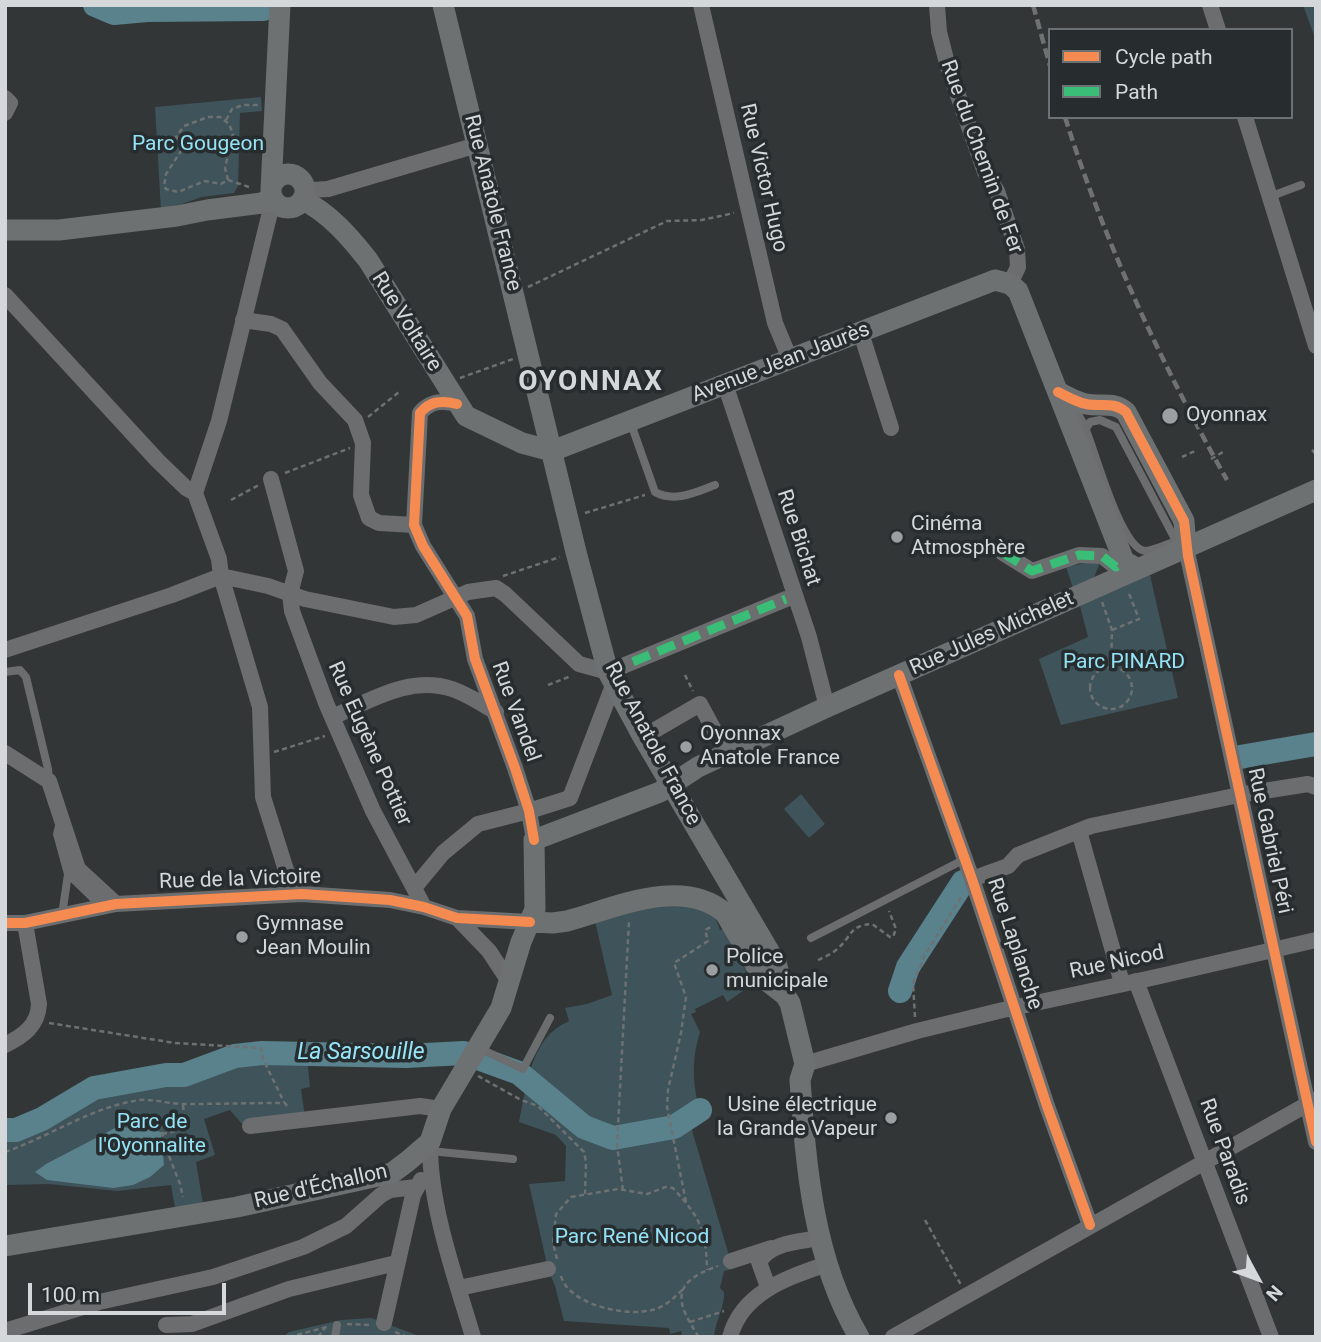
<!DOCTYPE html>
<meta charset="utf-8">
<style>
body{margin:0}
#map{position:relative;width:1321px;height:1342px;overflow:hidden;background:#323637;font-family:Roboto,sans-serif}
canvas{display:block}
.frame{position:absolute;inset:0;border:7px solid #d4d8da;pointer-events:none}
.legend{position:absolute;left:1048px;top:28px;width:245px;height:91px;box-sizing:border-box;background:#272d2e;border:2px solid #6c7173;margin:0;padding:9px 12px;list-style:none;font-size:21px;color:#d4d8da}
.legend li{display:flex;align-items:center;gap:14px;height:35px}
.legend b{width:35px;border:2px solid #6c7173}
.north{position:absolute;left:1223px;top:1244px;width:70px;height:70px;-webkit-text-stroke:5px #272d2e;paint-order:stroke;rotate:131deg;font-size:19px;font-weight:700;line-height:28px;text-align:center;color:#d4d8da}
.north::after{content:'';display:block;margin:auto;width:24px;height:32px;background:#d4d8da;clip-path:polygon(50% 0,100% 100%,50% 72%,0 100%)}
.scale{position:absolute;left:28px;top:1283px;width:198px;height:32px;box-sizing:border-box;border:4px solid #d4d8da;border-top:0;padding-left:9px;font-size:21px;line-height:24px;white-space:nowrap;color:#d4d8da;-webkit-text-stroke:5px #272d2e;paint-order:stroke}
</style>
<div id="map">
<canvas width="1321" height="1342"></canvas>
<div class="frame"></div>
<ul class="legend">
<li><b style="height:9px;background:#f68b52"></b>Cycle path</li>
<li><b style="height:9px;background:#3abd76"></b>Path</li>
</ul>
<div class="north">N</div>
<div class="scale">100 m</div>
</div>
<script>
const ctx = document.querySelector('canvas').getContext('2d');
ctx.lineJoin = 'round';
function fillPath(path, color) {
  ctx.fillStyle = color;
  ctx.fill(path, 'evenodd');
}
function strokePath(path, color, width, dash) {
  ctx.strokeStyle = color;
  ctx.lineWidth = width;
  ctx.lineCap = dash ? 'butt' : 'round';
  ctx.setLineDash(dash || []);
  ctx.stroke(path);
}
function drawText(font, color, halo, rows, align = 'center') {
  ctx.font = font + ' Roboto,sans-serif';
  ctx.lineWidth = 7;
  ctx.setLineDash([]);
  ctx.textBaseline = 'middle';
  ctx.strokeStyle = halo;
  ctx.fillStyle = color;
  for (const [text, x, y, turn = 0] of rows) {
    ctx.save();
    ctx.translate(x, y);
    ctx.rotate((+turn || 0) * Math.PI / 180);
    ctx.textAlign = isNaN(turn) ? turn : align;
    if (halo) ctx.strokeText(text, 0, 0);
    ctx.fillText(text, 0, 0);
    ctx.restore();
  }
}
fillPath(new Path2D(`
 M1303 5H1316V41Z
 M261 97 262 111 240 113 238 186 234 193 202 197 161 211 155 107Z
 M1101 560 1093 580 1073 588 1066 567Z
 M1150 575 1178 698 1061 725 1039 659 1088 637 1080 606Z
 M801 794 825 824 809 838 784 809Z
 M663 901 710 911 714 914 720 930 723 929 753 984 727 1002 723 995 695 1009 696 1012 691 1014 700 1032C690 1065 694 1084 700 1117L691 1127 733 1269 724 1271 720 1288 724 1292C725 1308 715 1321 714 1337H682L681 1331 670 1334 669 1328 564 1321 555 1286 548 1269 529 1184 565 1181 566 1146 556 1135 519 1122C527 1086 530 1037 569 1021L565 1008 587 1004 612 995 594 917Z
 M288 1055 307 1057 310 1087 301 1089 305 1117 242 1124 230 1110 204 1119 215 1155 196 1162 203 1204 175 1208 171 1185 117 1191 49 1184 5 1185V1134C54 1137 56 1109 96 1095 122 1086 152 1082 180 1079 199 1077 216 1063 235 1059 252 1056 271 1056 288 1055Z
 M371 1318 422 1337H283L289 1332 341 1320Z`), '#3e535a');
fillPath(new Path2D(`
 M141 1127 161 1132 164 1165 150 1177 133 1185 113 1188 47 1180 35 1172 46 1164 115 1128Z`), '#59828d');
strokePath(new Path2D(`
 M95 5 114 13 147 10 263 9
 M1240 757 1316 744
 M900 991 908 967 963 882
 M5 1130H16L42 1119 94 1088 166 1075H184L235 1056 262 1053 406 1056 464 1053 519 1073 584 1127 613 1138 674 1127 700 1110`), '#59828d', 24);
strokePath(new Path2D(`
 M226 120 232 109 243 105H258
 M183 147 200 142 226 157
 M228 180 225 168 233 134 229 124 220 117H208L184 126 176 137 183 148 166 174 164 186 166 189 178 192 205 181 221 184 228 180 249 187
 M528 287 667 221 702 220 734 213
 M460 378 513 359
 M368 417 399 392
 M1312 450 1316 454
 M1182 457 1197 450
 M1211 459 1223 452
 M285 473 350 448
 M231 500 259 485
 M585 513 645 495
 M503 576 560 557
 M1102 602 1112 630 1111 667
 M1112 630 1139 619 1128 591
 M1090 688a21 21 0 1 1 42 0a21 21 0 1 1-42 0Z
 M685 675 693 691
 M548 685 571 676
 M274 752 325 736
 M818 960C824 957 832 954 837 949 852 937 849 925 872 924L890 937H893L896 929 889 911
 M915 1017 913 983 925 955 963 894
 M49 1023 175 1043 261 1048 263 1059 284 1102
 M478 1076 521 1100 538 1106 584 1152 586 1162 585 1194
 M131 1123 159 1118 165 1146 180 1184 183 1197
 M162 1134 185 1129 183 1104
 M5 1152C51 1136 91 1107 140 1100 154 1099 169 1104 183 1104 217 1104 251 1103 285 1103L289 1109
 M623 1190 617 1145 629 921
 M686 1202 667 1107 668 1090 681 1033 686 997 674 963 708 941 705 930 713 926
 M925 1220 961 1285
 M557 1259 553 1243 556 1214 571 1197 618 1189 647 1194 666 1187 673 1188C700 1218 706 1228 707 1270
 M561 1276C569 1305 626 1317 652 1310 665 1307 674 1298 683 1289
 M690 1322 724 1311
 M347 1324 372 1325
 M395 1332 407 1337
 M289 1337 327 1327
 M318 1337 325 1328
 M699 1337C674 1300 672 1282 718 1266`), '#6e7171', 2.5, [5, 3.5]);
strokePath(new Path2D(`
 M1269 197 1301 185
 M1070 405C1077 412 1082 419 1085 428 1095 450 1120 548 1145 551 1154 551 1167 544 1176 541
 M630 421 655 492C674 503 696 492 715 485
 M1086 429 1090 422 1100 420 1116 427 1176 541 1179 543
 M5 672 20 670 26 677 48 769 49 781
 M60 822 57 834 68 874 62 915
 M68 874 101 906
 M811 938 965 859
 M479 1048 523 1069 550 1018
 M430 1151 513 1159
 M335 1337 337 1325`), '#6c6d6e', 8);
strokePath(new Path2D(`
 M701 5 775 323 790 359
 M937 5 939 32 948 67 985 172 997 191 1017 249 1018 267 1010 284
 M1210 5 1218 30
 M5 98 10 103 5 113
 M1245 117 1316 346
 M301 181 311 190 328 189 477 145
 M5 295 158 461 186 488 195 493
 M243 320 271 324 282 329 320 383 355 420 363 443 361 495 369 518 379 523 414 525
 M861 333 891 428
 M725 384 809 637 827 707
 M457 404C442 400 430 401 420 413L414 525 423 546 467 616 475 659 515 768 529 811 534 840
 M271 479 296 571 290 594 292 611 326 703 373 811 424 907
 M195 493 219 559 221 576 260 707 263 797 286 870 293 885 302 894
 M195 493 219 421 273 200
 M1186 548 1316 1142
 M1003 553 1032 571 1079 555 1102 556 1116 567 1124 561
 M221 576 268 586 305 599 394 617 416 615 468 592 496 588 505 594 579 664 608 672 786 599
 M5 650 172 595 221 576
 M899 675 972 879 1047 1106 1090 1225
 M332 717C370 701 409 675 452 689 467 694 482 704 496 712
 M643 737 700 704 727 754
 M5 753 49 781 78 869 116 904
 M1079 831 1122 983
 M972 879 1008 866 1018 855 1091 826 1239 795 1308 784 1316 787
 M414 888 443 853 478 824 529 811 570 798 614 683
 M457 918 489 951 510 983
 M5 923H25L116 904 302 894 390 900 424 907 457 918 530 922
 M1136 981 1271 1337
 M5 1045C23 1036 38 1026 39 1004L25 923
 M805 1064 917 1031 1003 1010 1156 977 1316 940
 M250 1126 420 1106 441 1109
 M430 1142C429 1205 455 1276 473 1337
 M731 1261 771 1248
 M768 1287 759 1262C771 1242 799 1242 819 1238
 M459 1288 548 1269
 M384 1323 413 1195 421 1180
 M166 1325 192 1324 289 1289 396 1263
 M5 1331 99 1302 213 1277 303 1247 346 1226 381 1195 390 1190 416 1187
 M730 1337C742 1292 787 1278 827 1264
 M893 1337 1315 1100`), '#6c6d6e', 16);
strokePath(new Path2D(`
 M443 5 576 552 608 672 643 737 776 963 778 970 774 986
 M271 191a17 17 0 1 1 34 0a17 17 0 1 1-34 0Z
 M271 189 280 5
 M303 200C330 214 349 236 368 260L466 416 522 443 552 451
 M5 230H59L177 216 207 210 262 203 272 198
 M1058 392C1068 397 1076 402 1086 404 1102 407 1113 401 1126 412L1184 521 1186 548
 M552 451 995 280 1010 284 1018 291 1124 561 1138 569
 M530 922 553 923 567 921C615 908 682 876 725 913L763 978 785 995 790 1003 805 1064 800 1080C806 1167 813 1259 859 1337
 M5 1246 237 1207 392 1173 408 1161 430 1142 441 1109 501 1008 521 942 535 909 534 840 660 792 698 767 827 707 1316 490`), '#6e7171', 21);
strokePath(new Path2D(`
 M1033 5 1050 66
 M1065 117C1105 244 1162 365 1227 480`), '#707272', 4.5, [10, 5]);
strokePath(new Path2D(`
 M1003 553 1032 571 1079 555 1102 556 1116 567 1124 561
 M608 672 786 599`), '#3abd76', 9, [18, 9]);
strokePath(new Path2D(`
 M1058 392C1068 397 1076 402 1086 404 1102 407 1113 401 1126 412L1184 521 1188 556 1316 1142
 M457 404C442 400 430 401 420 413L414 525 423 546 467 616 475 659 515 768 529 811 534 840
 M899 675 972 879 1047 1106 1090 1225
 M5 923H25L116 904 302 894 390 900 424 907 457 918 530 922`), '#f68b52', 10);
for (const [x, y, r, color] of [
 [1170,416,9,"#9b9fa1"],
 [897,537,7,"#9b9fa1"],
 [686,747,7,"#9b9fa1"],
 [242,937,7,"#9b9fa1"],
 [712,970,7,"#9b9fa1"],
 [891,1118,7,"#9b9fa1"]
]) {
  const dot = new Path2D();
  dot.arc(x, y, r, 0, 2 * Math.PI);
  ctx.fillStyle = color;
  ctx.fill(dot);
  strokePath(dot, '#272d2e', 2.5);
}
drawText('21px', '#94e2f6', '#272d2e', [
 ["Parc Gougeon",198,145],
 ["Parc PINARD",1124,663],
 ["Parc de",152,1123],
 ["l'Oyonnalite",152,1147],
 ["Parc René Nicod",632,1238]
]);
drawText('21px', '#d4d8da', '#272d2e', [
 ["Rue du Chemin de Fer",981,157,70],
 ["Rue Victor Hugo",763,178,77],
 ["Rue Anatole France",492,203,76],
 ["Rue Voltaire",406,322,58],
 ["Avenue Jean Jaurès",781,363,-21],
 ["Rue Bichat",798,538,72],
 ["Rue Jules Michelet",992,634,-24],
 ["Rue Vandel",515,712,70],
 ["Rue Eugène Pottier",369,744,66],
 ["Rue Anatole France",652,744,62],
 ["Rue Gabriel Péri",1269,841,78],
 ["Rue de la Victoire",240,880,-2],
 ["Rue Laplanche",1014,944,72],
 ["Rue Nicod",1117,963,-12],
 ["Rue Paradis",1224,1152,70],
 ["Rue d'Échallon",321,1187,-13]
]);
drawText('21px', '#d4d8da', '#272d2e', [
 ["Oyonnax",1186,416],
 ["Cinéma",911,525],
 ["Atmosphère",911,549],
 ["Oyonnax",700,735],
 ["Anatole France",700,759],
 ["Gymnase",256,925],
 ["Jean Moulin",256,949],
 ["Police",726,958],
 ["municipale",726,982],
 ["Usine électrique",877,1106,"right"],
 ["la Grande Vapeur",877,1130,"right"]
], 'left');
drawText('italic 23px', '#97e5f9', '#272d2e', [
 ["La Sarsouille",361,1053]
]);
ctx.letterSpacing = '2px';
drawText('bold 28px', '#d4d8da', '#272d2e', [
 ["OYONNAX",591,383]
]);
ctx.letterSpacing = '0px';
</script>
